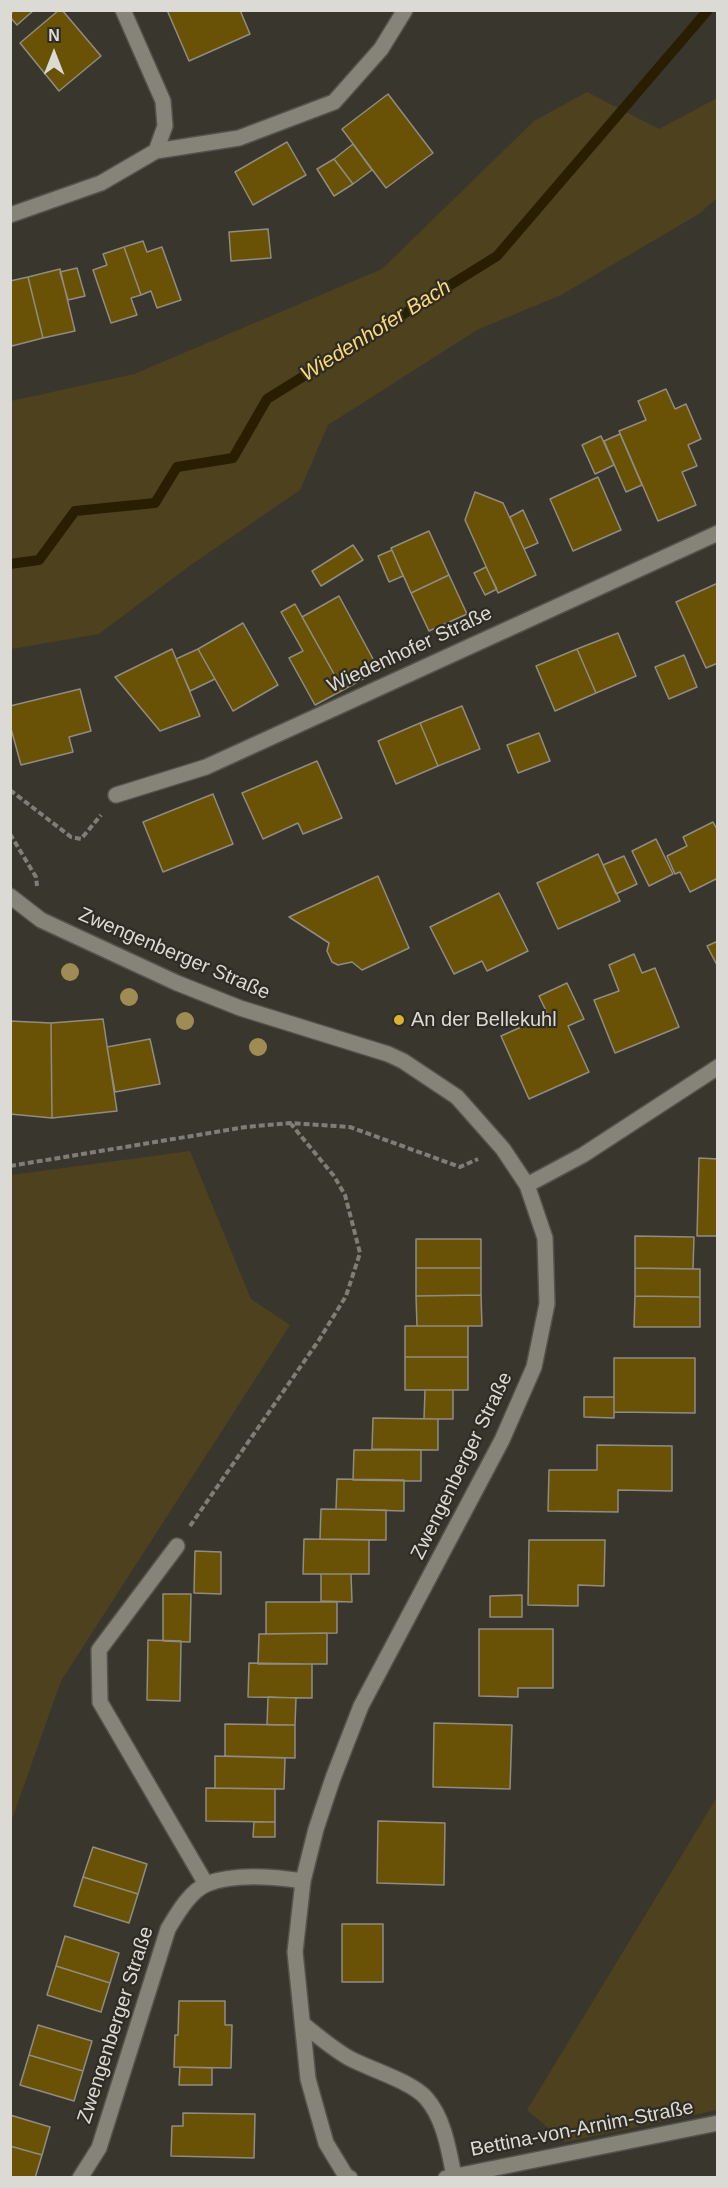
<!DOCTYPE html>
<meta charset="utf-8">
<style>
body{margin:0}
#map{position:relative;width:728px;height:2188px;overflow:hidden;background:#39362e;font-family:Arial,sans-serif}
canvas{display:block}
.frame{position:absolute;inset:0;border:12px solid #dcdad5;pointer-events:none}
.north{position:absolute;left:24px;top:24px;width:60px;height:60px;-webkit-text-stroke:4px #2f2c24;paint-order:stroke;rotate:0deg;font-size:16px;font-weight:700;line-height:24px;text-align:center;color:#dcdad5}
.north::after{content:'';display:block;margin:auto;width:21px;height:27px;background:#dcdad5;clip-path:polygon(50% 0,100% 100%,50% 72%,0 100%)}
</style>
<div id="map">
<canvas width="728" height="2188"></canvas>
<div class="frame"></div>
<div class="north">N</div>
</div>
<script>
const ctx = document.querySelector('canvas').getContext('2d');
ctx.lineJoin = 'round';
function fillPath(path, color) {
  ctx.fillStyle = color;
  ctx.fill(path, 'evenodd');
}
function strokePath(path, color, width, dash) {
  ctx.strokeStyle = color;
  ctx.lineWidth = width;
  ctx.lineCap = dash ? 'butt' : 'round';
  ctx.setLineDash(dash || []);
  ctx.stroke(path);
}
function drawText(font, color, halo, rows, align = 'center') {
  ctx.font = font + ' Arial,sans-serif';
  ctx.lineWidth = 4.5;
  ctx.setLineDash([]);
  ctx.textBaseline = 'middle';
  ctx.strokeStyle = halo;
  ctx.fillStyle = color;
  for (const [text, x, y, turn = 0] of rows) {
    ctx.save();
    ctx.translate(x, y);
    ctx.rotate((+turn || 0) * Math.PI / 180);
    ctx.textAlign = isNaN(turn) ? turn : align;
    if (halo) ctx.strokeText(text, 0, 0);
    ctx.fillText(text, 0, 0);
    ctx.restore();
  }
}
fillPath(new Path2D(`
 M587 92 659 129 717 98V198L699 214 561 295 477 330 328 425 300 490 188 567 99 634 11 649V401L134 374 382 269 534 121Z
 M190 1151 251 1299 290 1325 61 1681 11 1822V1175Z
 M717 1797V2110L565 2142 527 2110Z`), '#4e411d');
strokePath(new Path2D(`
 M10 564 39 560 75 511 155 503 177 467 233 458 267 399 497 256 708 10`), '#2a1e00', 10);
const building = new Path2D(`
 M13 10H34L17 25 10 17Z
 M59 10H62L101 56 59 91 20 43Z
 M167 10H240L250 34 189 61Z
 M388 94 433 153 386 188 342 129Z
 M287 142 306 175 253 205 235 172Z
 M353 144 372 170 353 184 334 159Z
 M334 159 353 184 334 196 317 169Z
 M268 229 271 258 231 261 229 232Z
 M143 241 147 252 162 247 181 300 157 308 151 291 141 295 124 247Z
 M124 247 141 295 131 298 137 315 111 323 93 270 107 265 103 254Z
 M77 268 85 296 68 300 60 272Z
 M60 269 75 331 43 338 28 277Z
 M28 277 43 338 12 346 10 339V281Z
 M666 389 675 409 686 404 701 439 688 445 697 466 682 472 696 505 658 521 619 431 646 420 638 401Z
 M620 434 642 485 626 492 604 441Z
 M601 436 614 465 595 474 582 445Z
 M598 477 621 530 573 551 550 499Z
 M475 492 503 503 536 575 498 593 465 520Z
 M523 510 538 543 524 549 510 517Z
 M429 531 449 575 411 593 391 548Z
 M353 545 363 560 321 586 312 571Z
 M392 550 403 576 389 582 378 556Z
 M486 567 497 589 485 595 474 573Z
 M449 575 467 614 429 631 411 593Z
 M718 583V663L706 668 676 602Z
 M339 596 379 670 343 690 302 617Z
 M295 604 343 690 315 705 289 658 303 651 281 612Z
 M243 623 278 685 233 711 198 649Z
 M618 633 636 676 596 693 577 649Z
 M172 649 200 716 160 731 115 677Z
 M198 649 215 679 190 691 176 659Z
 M577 649 596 693 555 711 536 666Z
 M684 655 697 687 669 699 655 667Z
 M80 689 91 731 69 737 73 752 21 765 10 725V706Z
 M462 706 480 749 438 766 420 723Z
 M420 723 438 766 396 784 378 741Z
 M539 733 550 761 518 773 507 745Z
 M317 761 342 818 303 834 298 823 263 839 242 793Z
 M213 794 233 844 163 872 143 822Z
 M713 822 718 831V878L690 892 680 872 675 874 667 856 687 846 683 837Z
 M656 839 673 874 649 886 632 851Z
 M598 854 620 901 558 929 537 883Z
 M624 856 637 884 616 894 603 865Z
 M378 876 409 948 362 970 352 962 338 965 332 962 327 951 329 943 289 917Z
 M499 893 528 951 487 971 482 961 454 974 430 927Z
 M718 941V967L707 946Z
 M634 954 642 973 655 968 679 1027 615 1053 594 1000 619 991 609 965Z
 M567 983 584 1019 568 1026 589 1072 529 1099 501 1036 548 1015 539 996Z
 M103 1019 117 1111 52 1118 51 1023Z
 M10 1021 51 1023 52 1118 10 1114Z
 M150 1039 160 1084 115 1092 107 1047Z
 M699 1158 718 1159V1236H697Z
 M635 1236 694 1237 693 1269 635 1268Z
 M416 1239H481V1268H416Z
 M416 1268H481V1295L416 1296Z
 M635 1268 700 1269V1297L635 1296Z
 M481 1295 482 1326H417L416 1296Z
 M635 1296 700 1297V1327H634Z
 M405 1326H468V1357H405Z
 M405 1357H468V1390H405Z
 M614 1358H695V1413L614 1412Z
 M425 1390H453V1419H424Z
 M584 1397H614V1418L584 1417Z
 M373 1418 438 1419V1450L372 1449Z
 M597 1445 672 1446V1491L618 1490V1512L548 1511 549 1470H597Z
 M354 1450H421V1481L353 1480Z
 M337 1479 404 1480V1511L336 1509Z
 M321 1509 386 1510V1540L320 1539Z
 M304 1539 369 1540V1574H303Z
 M529 1540H605L604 1586 578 1585V1606L528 1605Z
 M195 1551 221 1552V1594L194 1593Z
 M321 1574H351L352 1602 321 1601Z
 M163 1594H191L190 1642 163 1641Z
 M522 1595V1617H490V1596Z
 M266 1602H337V1633L266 1634Z
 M479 1629H553V1688H518V1697L479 1696Z
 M327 1633V1664H258L259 1634Z
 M148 1640 181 1641 180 1701 147 1700Z
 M249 1663 312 1664V1698L248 1697Z
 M268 1697 296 1698 295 1725H267Z
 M434 1723 512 1725 510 1789 433 1787Z
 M225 1724 295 1725V1758L225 1756Z
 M215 1756 285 1758 284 1789 215 1788Z
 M206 1788 275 1789V1822L206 1821Z
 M378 1821 445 1823 444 1885 377 1883Z
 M254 1822H275V1837H253Z
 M93 1847 147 1864 138 1894 83 1877Z
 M83 1877 138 1894 129 1923 74 1906Z
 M342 1924H383V1982H342Z
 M65 1936 119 1953 110 1983 56 1966Z
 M56 1966 110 1983 101 2012 47 1995Z
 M179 2001H225V2025H232L231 2068 174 2067 175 2035H178Z
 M38 2025 92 2041 83 2071 29 2055Z
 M29 2055 83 2071 74 2101 20 2085Z
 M180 2067 212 2068V2085H179Z
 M183 2113 255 2114 254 2158 171 2156 172 2126H183Z
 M10 2115 50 2127 42 2155 10 2146Z
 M10 2146 42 2155 35 2178H10Z`);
fillPath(building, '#695206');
strokePath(building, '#908c82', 1.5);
const service = new Path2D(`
 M177 1546 99 1650 100 1702 206 1884`);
const minor = new Path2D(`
 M123 10 163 101 165 126 156 151
 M10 215 101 183 156 151 239 138 334 102 381 49 405 10
 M116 795 206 767 718 533
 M10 896 41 920 177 983 240 1008 388 1054 403 1061 457 1097 503 1149 527 1185 545 1238 547 1304 534 1367 502 1440 361 1706 333 1778 316 1829 303 1881 295 1952 308 2079 326 2143 346 2176 350 2178
 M527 1185 583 1155 718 1067
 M304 2025C318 2036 333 2049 349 2058 369 2069 411 2081 426 2098 444 2118 449 2151 454 2176
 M80 2178 99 2148 168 1929C177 1914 190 1891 207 1884 234 1873 276 1877 303 1881
 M446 2178 718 2123`);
strokePath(service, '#55524b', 18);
strokePath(minor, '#55524b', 18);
strokePath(new Path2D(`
 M10 790 71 837 81 839 101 815
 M10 834 36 877 37 886
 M10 1166 246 1127 290 1123 350 1127 460 1167 478 1159
 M190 1526 319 1340 346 1296 360 1253 345 1195 334 1176 291 1124`), '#807d76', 4, [6, 3]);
strokePath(service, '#868379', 15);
strokePath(minor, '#868379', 15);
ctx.fillStyle = '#9f8b54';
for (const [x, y] of [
 [70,972],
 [129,997],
 [185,1021],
 [258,1047]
]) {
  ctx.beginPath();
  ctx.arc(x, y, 9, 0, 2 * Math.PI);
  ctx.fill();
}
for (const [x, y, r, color] of [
 [399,1020,6,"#dcb233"]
]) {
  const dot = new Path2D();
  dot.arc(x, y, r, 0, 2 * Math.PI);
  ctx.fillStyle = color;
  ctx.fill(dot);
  strokePath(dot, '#2f2c24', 2);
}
drawText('20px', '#dcdad5', '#2f2c24', [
 ["Wiedenhofer Straße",410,650,-25],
 ["Zwengenberger Straße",174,954,23],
 ["Zwengenberger Straße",462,1466,-64],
 ["Zwengenberger Straße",116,2025,-72],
 ["Bettina-von-Arnim-Straße",582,2129,-11]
]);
drawText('20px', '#dcdad5', '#2f2c24', [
 ["An der Bellekuhl",411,1020]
], 'left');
drawText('italic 21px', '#fbd87a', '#2f2c24', [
 ["Wiedenhofer Bach",376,331,-32]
]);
</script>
